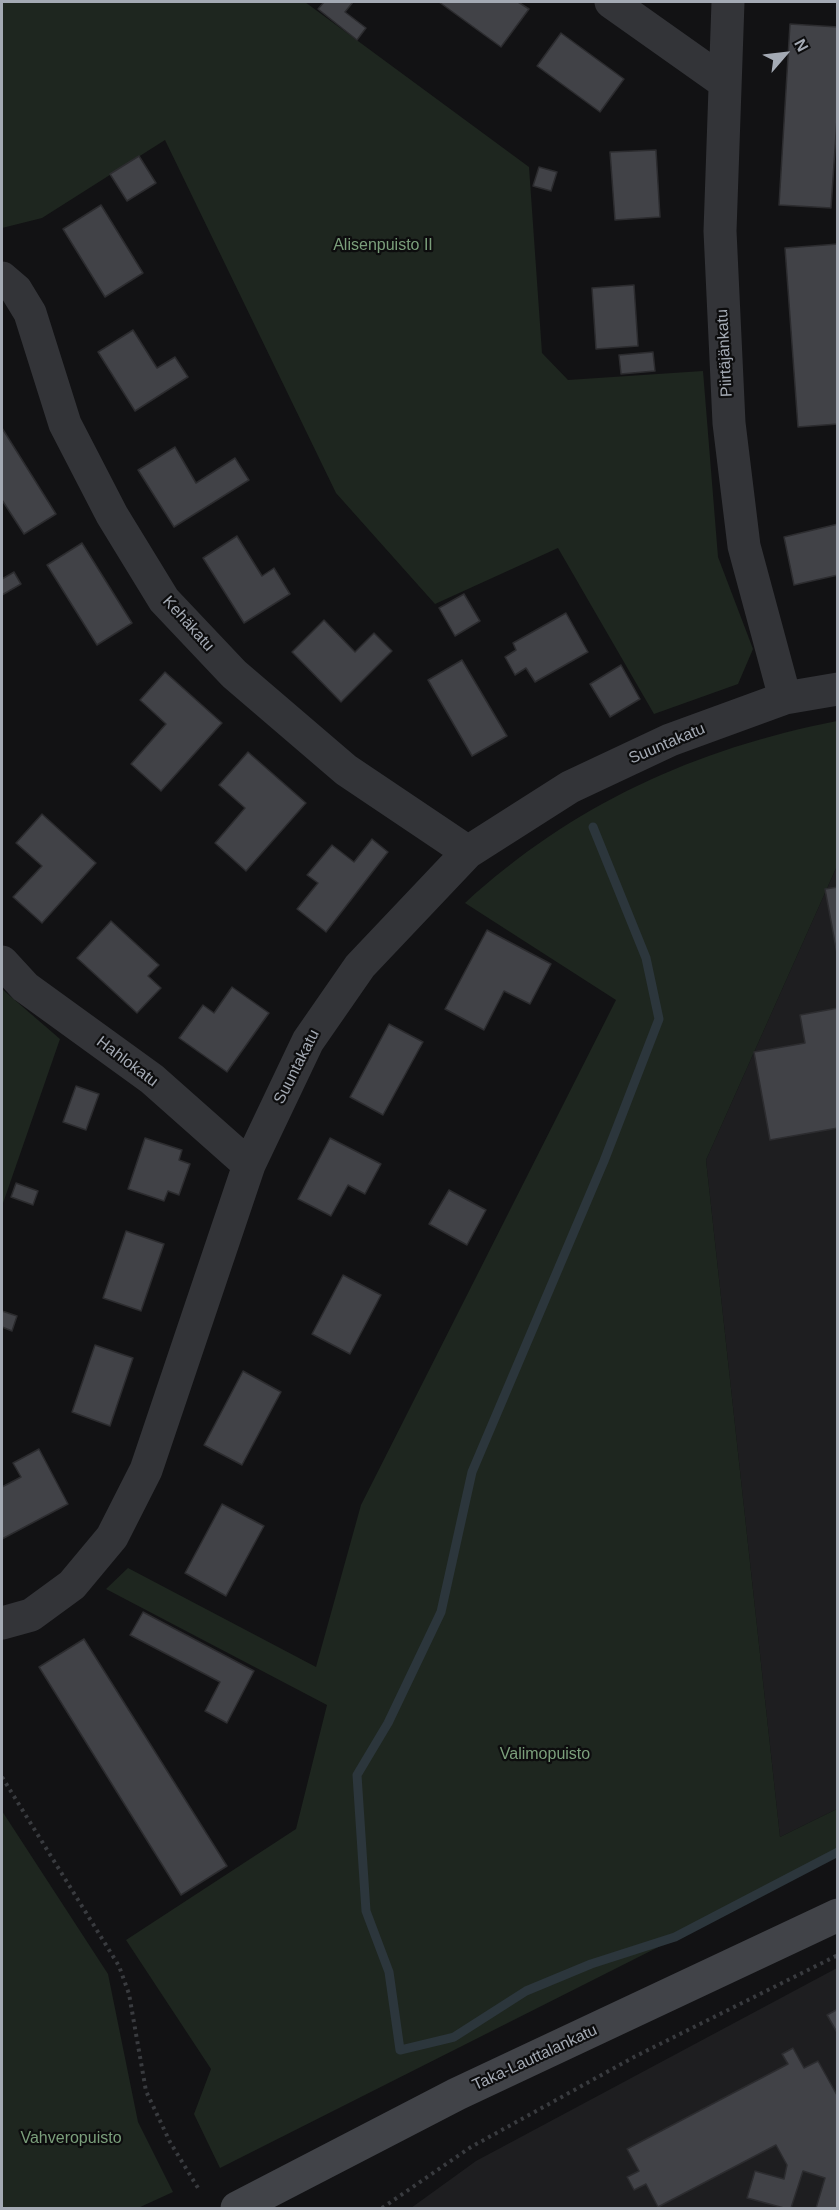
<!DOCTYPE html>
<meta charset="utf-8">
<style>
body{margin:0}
#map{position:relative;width:839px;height:2210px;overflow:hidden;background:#121214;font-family:Helvetica,sans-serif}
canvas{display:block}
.frame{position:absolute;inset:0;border:3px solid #a4aab4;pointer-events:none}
.north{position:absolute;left:755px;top:24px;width:60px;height:60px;-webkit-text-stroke:4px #0d0d0e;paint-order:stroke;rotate:62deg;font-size:16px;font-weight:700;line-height:24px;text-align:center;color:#a4aab4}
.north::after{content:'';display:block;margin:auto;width:21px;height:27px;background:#a4aab4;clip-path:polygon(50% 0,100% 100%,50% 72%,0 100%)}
</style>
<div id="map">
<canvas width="839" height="2210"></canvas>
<div class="frame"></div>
<div class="north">N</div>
</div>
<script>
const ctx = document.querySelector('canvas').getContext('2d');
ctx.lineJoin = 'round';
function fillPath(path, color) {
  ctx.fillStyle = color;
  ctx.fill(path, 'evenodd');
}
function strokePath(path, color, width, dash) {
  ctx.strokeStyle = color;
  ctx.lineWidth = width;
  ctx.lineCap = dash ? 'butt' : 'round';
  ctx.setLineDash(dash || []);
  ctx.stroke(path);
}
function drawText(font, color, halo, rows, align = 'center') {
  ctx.font = font + ' Helvetica,sans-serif';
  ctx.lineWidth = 4.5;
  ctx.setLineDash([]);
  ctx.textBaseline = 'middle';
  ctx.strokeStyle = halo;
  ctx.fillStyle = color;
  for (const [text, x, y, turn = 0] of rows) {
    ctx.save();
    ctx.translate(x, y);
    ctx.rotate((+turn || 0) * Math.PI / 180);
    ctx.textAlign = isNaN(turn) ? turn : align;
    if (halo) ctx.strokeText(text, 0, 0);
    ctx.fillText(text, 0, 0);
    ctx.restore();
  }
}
fillPath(new Path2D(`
 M837 866V1809L780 1837 706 1160Z
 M837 1968V2208H411L476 2161Z`), '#1e1e20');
fillPath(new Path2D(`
 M2 2H305L529 167 542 353 568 380 703 371 718 557 753 649 738 684 654 714 558 548 435 604 336 493 165 140 42 218 2 228Z
 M837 721V866L706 1160 780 1837 837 1809V1857L220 2168 194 2114 211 2069 126 1940 296 1829 327 1705 106 1589 128 1568 316 1667 361 1505 616 1000 465 903C573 804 695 749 837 721Z
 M2 989 60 1039 2 1206Z
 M2 1811 108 1974 138 2122 173 2192 138 2208H2Z`), '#1e261f');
strokePath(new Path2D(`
 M593 827 646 958 659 1019 604 1161 472 1472 441 1612 388 1723 357 1775 366 1911 389 1972 400 2050 454 2037 526 1991 591 1964 675 1937 838 1852`), '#2c363c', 9);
const building = new Path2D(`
 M324 2H353L345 12 366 28 357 40 318 9Z
 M439 2H518L529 9 501 47Z
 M790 24 838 27V104L831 208 779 205Z
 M561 33 624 79 600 112 537 66Z
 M656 150 660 217 615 220 610 152Z
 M139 156 156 183 127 201 110 174Z
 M539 167 557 172 551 191 533 186Z
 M101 205 143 273 105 297 63 229Z
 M838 244V424L798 427 785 248Z
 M634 285 638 346 596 349 592 288Z
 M133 330 157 368 175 357 188 377 135 411 98 352Z
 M653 352 655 371 621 374 619 355Z
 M2 428 56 514 24 534 2 500Z
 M175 447 196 483 235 458 249 480 174 527 138 470Z
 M838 524V575L794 585 784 537Z
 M237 536 262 576 274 568 290 594 244 623 203 558Z
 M82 543 132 623 97 645 47 565Z
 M14 572 21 584 2 595V579Z
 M464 594 480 621 455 636 439 608Z
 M566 613 588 652 535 682 526 668 515 675 505 657 516 650 513 643Z
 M324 620 355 652 374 633 392 651 341 702 292 652Z
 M462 660 507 736 472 756 428 680Z
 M621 665 640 699 610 717 590 684Z
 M165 672 222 723 161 791 131 764 166 724 140 700Z
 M248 752 306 803 246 871 215 843 245 808 219 785Z
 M42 814 96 863 42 923 13 897 42 866 16 843Z
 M372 839 388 852 326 932 297 909 318 883 307 875 332 845 354 862Z
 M838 887V959L825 889Z
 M111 921 159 965 148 976 161 988 137 1013 77 958Z
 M487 930 551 964 530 1004 504 991 484 1030 445 1009Z
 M232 987 269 1013 227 1072 179 1038 203 1005 214 1013Z
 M838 1008V1128L770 1140 754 1052 805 1043 800 1015Z
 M389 1024 423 1042 383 1115 350 1097Z
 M76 1086 99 1094 86 1130 63 1122Z
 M145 1138 182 1150 179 1160 190 1164 179 1195 168 1191 164 1201 128 1189Z
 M330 1138 381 1164 365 1194 348 1185 331 1216 298 1199Z
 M16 1183 38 1191 33 1205 11 1197Z
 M449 1190 486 1210 467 1245 429 1224Z
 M126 1231 164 1244 141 1311 103 1298Z
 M343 1275 381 1295 350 1354 312 1334Z
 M2 1311 17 1316 12 1331 2 1327Z
 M95 1345 133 1358 110 1426 72 1412Z
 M243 1371 281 1392 242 1465 204 1445Z
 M39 1449 68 1504 2 1539V1487L21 1477 13 1463Z
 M222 1504 264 1526 226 1596 185 1573Z
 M143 1612 254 1671 227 1723 205 1711 220 1682 130 1635Z
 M84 1639 227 1866 181 1895 39 1667Z
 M838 2009V2034L827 2015Z
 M793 2048 804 2068 818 2061 838 2097V2208H816L825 2178 803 2171 791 2208H784L747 2198 755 2171 784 2179 787 2165 776 2145 658 2207 646 2184 634 2190 627 2177 639 2171 627 2149 788 2064 782 2054Z`);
fillPath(building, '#414247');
strokePath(building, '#2c2c2f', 1.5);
strokePath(new Path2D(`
 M2 1777 119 1966 129 1994 146 2091 170 2142 198 2188
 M382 2208 471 2147 634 2057 838 1955`), '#393b3f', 4, [3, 4.5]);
strokePath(new Path2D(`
 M611 2 724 82
 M728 2 720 231 729 423 744 546 785 698
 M2 278 16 290 30 313 65 424 112 515 164 600 234 674 346 770 468 852
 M2 962 25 987 152 1079 249 1165
 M2 1623 31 1615 72 1585 112 1537 146 1470 249 1165 308 1041 360 966 468 852 570 787 670 740 785 698 838 689`), '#333438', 33);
strokePath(new Path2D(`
 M237 2208 457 2094 838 1915`), '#414348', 33);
drawText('16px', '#7b9f7b', '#0d0d0e', [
 ["Alisenpuisto II",383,246],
 ["Valimopuisto",545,1755],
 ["Vahveropuisto",71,2139]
]);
drawText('16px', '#a4aab4', '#0d0d0e', [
 ["Piirtäjänkatu",725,353,-93],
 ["Kehäkatu",188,624,48],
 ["Suuntakatu",667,744,-23],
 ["Hahlokatu",127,1062,37],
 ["Suuntakatu",297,1067,-63],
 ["Taka-Lauttalankatu",535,2058,-25]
]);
</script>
